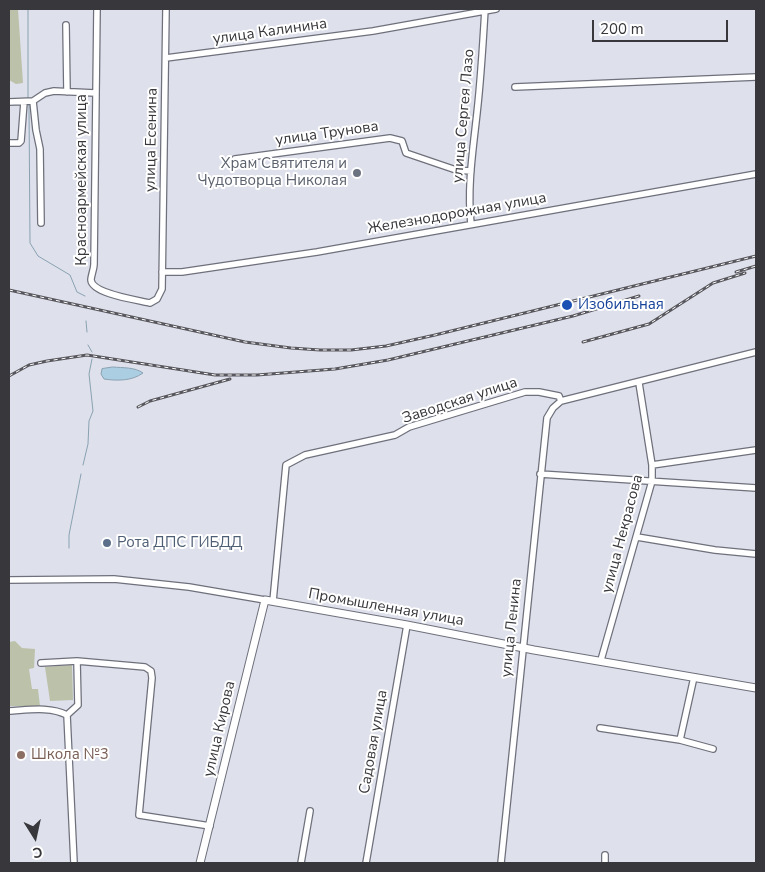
<!DOCTYPE html>
<meta charset="utf-8">
<style>
body{margin:0}
#map{position:relative;width:765px;height:872px;overflow:hidden;background:#dee0ec;font-family:"Nunito Sans",sans-serif}
canvas{display:block}
.frame{position:absolute;inset:0;border:10px solid #37373c;pointer-events:none}
.north{position:absolute;left:10px;top:812px;width:50px;height:50px;-webkit-text-stroke:4px #fff;paint-order:stroke;rotate:170deg;font-size:14px;font-weight:700;line-height:20px;text-align:center;color:#37373c}
.north::after{content:'';display:block;margin:auto;width:18px;height:22px;background:#37373c;clip-path:polygon(50% 0,100% 100%,50% 72%,0 100%)}
.scale{position:absolute;left:592px;top:20px;width:136px;height:22px;box-sizing:border-box;border:2px solid #37373c;border-top:0;padding-left:6px;font-size:15px;line-height:18px;white-space:nowrap;color:#37373c;-webkit-text-stroke:4px #fff;paint-order:stroke}
</style>
<div id="map">
<canvas width="765" height="872"></canvas>
<div class="frame"></div>
<div class="north">С</div>
<div class="scale">200 m</div>
</div>
<script>
const ctx = document.querySelector('canvas').getContext('2d');
ctx.lineJoin = 'round';
function fillPath(path, color) {
  ctx.fillStyle = color;
  ctx.fill(path, 'evenodd');
}
function strokePath(path, color, width, dash) {
  ctx.strokeStyle = color;
  ctx.lineWidth = width;
  ctx.lineCap = dash ? 'butt' : 'round';
  ctx.setLineDash(dash || []);
  ctx.stroke(path);
}
function drawText(font, color, halo, rows, align = 'center') {
  ctx.font = font + ' "Nunito Sans",sans-serif';
  ctx.lineWidth = 4;
  ctx.setLineDash([]);
  ctx.textBaseline = 'middle';
  ctx.strokeStyle = halo;
  ctx.fillStyle = color;
  for (const [text, x, y, turn = 0] of rows) {
    ctx.save();
    ctx.translate(x, y);
    ctx.rotate((+turn || 0) * Math.PI / 180);
    ctx.textAlign = isNaN(turn) ? turn : align;
    if (halo) ctx.strokeText(text, 0, 0);
    ctx.fillText(text, 0, 0);
    ctx.restore();
  }
}
fillPath(new Path2D(`
 M9 9H18L23 83 16 84 9 80Z
 M15 641 22 648 35 649 34 668 29 669 32 689H38L40 706H9V642Z
 M72 665 73 700 50 701 45 667Z`), '#bcc2a9');
const water = new Path2D(`
 M113 367C123 368 135 367 143 373 132 381 117 381 104 379L101 374 102 369Z`);
fillPath(water, '#accee3');
strokePath(water, '#89a1b1', 1);
strokePath(new Path2D(`
 M28 9V98
 M29 105 30 243 38 256 70 275 77 292 85 296
 M86 321 87 332
 M88 345 92 352
 M83 465 88 444 89 421 93 411 89 374 92 359
 M69 548V535L81 474`), '#89a1b1', 1);
const minor = new Path2D(`
 M97 9 94 264C94 269 91 276 91 280 92 294 138 300 150 303L157 299 162 289 166 9
 M66 25 67 92
 M166 58 373 31 496 9
 M515 87 756 77
 M33 101 36 130 40 149 41 223
 M9 102 33 101 45 93 54 91 95 93
 M9 143H19L21 141 24 102
 M235 159 390 138 402 141 406 153 456 170 471 171
 M471 224C467 187 473 150 477 113 481 78 483 43 485 9
 M162 272H182L317 252 756 174
 M652 465 756 450
 M540 474 756 488
 M637 537 715 550 756 554
 M9 580 114 579 189 587 265 600
 M273 601 286 465 305 455 395 435 409 427 525 392H539L559 396 561 401
 M601 660 652 481V465L639 383
 M41 663 77 661 145 667 151 671 152 678 139 815 210 826
 M9 711C28 710 50 706 67 715
 M600 728 680 740 713 749
 M680 740 694 677
 M74 863 67 715 78 705 77 661
 M301 863 310 811
 M366 863 407 625
 M501 863 547 418 553 408 561 401 756 352
 M605 863V855`);
const major = new Path2D(`
 M200 863 265 600 407 625 534 650 756 688`);
strokePath(minor, '#6e707b', 8);
strokePath(major, '#6e707b', 9);
strokePath(minor, '#fff', 5.5);
strokePath(major, '#fff', 7);
const rail = new Path2D(`
 M736 272 756 266
 M9 290 245 342 291 348 320 350H351L386 346 435 335 756 256
 M583 342 649 324 713 283 745 273
 M9 376 29 365 47 361 87 355 215 375H257L335 369 388 360 573 316 639 296
 M138 407 150 401 230 379`);
strokePath(rail, '#57575d', 3);
strokePath(rail, '#fff', 1, [4]);
for (const [x, y, r, color] of [
 [357,173,5,"#6b7280"],
 [567,305,6,"#1a4fb4"],
 [107,543,5,"#5c6f8a"],
 [21,755,5,"#8d6e63"]
]) {
  const dot = new Path2D();
  dot.arc(x, y, r, 0, 2 * Math.PI);
  ctx.fillStyle = color;
  ctx.fill(dot);
  strokePath(dot, '#fff', 2);
}
drawText('15px', '#37373c', '#fff', [
 ["улица Калинина",270,32,-8],
 ["улица Сергея Лазо",464,116,-85],
 ["улица Трунова",327,134,-8],
 ["улица Есенина",152,140,-89],
 ["Красноармейская улица",82,180,-90],
 ["Железнодорожная улица",457,214,-10],
 ["Заводская улица",460,401,-18],
 ["улица Некрасова",623,534,-75],
 ["Промышленная улица",386,608,10],
 ["улица Ленина",512,628,-84],
 ["улица Кирова",220,729,-77],
 ["Садовая улица",374,742,-80]
]);
drawText('15px', '#5b616d', '#fff', [
 ["Храм Святителя и",347,164],
 ["Чудотворца Николая",347,181]
], 'right');
drawText('15px', '#164399', '#fff', [
 ["Изобильная",578,305]
], 'left');
drawText('15px', '#4e5e75', '#fff', [
 ["Рота ДПС ГИБДД",117,543]
], 'left');
drawText('15px', '#785e54', '#fff', [
 ["Школа №3",31,755]
], 'left');
</script>
